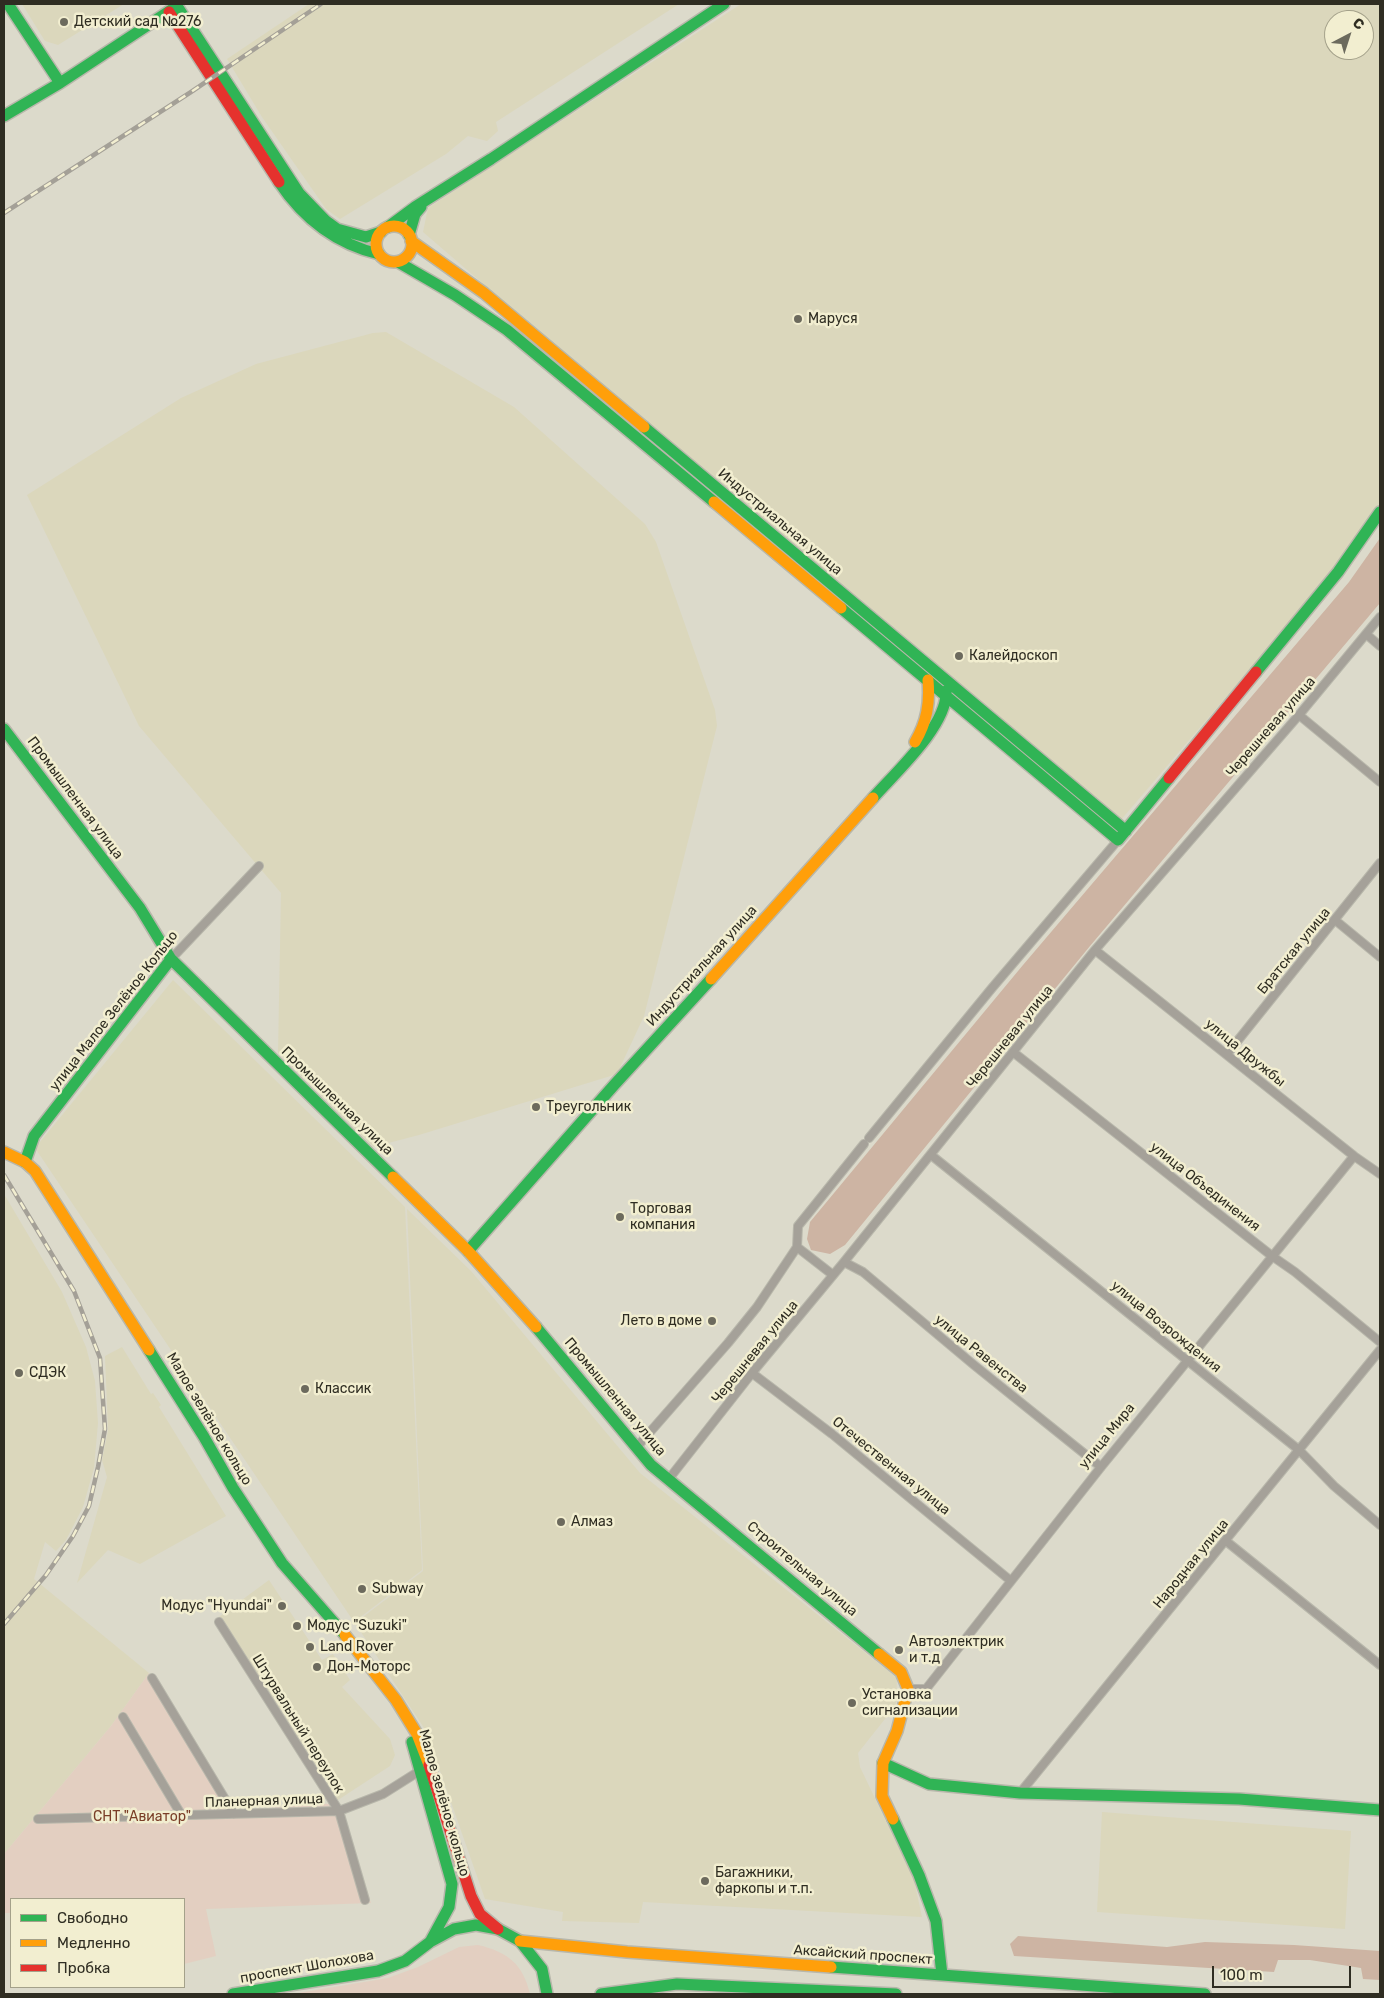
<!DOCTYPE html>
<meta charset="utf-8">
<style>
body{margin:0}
#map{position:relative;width:1384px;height:1998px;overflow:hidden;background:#dcdacb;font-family:Rubik,sans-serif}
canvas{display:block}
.frame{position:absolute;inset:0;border:5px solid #2f2d22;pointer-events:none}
.legend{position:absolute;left:10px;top:1898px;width:175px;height:90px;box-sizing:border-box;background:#f2eed0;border:1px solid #a4a18a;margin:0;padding:6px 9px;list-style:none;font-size:15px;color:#2f2d22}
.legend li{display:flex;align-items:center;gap:10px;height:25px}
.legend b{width:25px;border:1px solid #a4a18a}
.north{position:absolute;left:1324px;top:10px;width:50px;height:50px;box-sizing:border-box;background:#f2eed0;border:1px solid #a4a18a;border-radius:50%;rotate:40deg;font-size:14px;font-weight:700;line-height:20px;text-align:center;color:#2f2d22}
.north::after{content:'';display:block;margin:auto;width:18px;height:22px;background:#6c6a5d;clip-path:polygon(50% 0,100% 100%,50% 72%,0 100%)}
.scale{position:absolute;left:1212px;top:1966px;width:139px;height:22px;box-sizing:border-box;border:2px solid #2f2d22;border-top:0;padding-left:6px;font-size:15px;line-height:18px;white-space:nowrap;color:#2f2d22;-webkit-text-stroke:4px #f2eed0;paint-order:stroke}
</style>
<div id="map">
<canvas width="1384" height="1998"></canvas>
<div class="frame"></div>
<ul class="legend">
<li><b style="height:6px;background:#30b455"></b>Свободно</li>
<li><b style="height:6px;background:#ff9f0a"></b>Медленно</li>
<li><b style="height:6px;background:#e5322d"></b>Пробка</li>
</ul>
<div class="north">С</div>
<div class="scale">100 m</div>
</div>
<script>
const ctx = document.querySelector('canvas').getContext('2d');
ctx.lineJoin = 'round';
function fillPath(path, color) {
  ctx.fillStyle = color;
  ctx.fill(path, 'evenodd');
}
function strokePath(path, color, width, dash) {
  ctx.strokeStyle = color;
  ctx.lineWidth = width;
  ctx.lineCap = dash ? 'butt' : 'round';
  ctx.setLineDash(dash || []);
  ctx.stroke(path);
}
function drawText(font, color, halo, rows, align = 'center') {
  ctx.font = font + ' Rubik,sans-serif';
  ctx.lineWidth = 5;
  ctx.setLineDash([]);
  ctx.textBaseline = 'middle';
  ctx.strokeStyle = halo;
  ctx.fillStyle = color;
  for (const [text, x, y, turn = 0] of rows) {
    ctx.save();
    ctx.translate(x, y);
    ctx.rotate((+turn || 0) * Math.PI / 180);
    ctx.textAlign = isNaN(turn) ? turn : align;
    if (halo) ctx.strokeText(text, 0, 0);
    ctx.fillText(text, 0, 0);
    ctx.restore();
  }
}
fillPath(new Path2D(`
 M22 4H124L58 45 45 41Z
 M309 4H679L496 122 498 131 487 141 468 136 446 154 340 219 326 209 262 117 227 59Z
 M741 4H1380V505L1320 587 1120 821 893 627 531 325 423 232 428 208ZM1334 20H1364V50H1334Z
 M386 332 514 407 645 524 656 542 715 710 717 726 644 1016 617 1074 419 1135 373 1147 278 1053 281 893 139 726 27 495 181 398 256 364 373 333Z
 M173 980 405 1207 422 1570 354 1622 35 1148Z
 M4 1194 62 1292 86 1347 95 1381 98 1423 94 1468 83 1507 66 1540 56 1551 45 1542 34 1579 149 1673 111 1726 4 1854Z
 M407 1209 471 1271 640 1473 897 1678 896 1705 858 1753 860 1767 914 1880 922 1917 643 1902 639 1923 562 1921 563 1912 485 1899 426 1731 355 1623 423 1571Z
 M122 1347 151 1394 153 1393 161 1405 159 1407 226 1516 140 1564 108 1550 77 1583 107 1477 102 1460 108 1430 105 1356Z
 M269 1580 322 1660 333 1654 350 1680 342 1687 390 1739 395 1755 390 1766 338 1800 329 1797 216 1619Z
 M1102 1812 1351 1831 1345 1929 1097 1912Z`), '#dbd7bc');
fillPath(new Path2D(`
 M149 1673 234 1810 338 1803 371 1903 206 1909 216 1956 184 1964V1899H11V1913H4V1854L111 1726Z
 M478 1945C508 1952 523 1964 530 1994H292L388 1978 418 1967 459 1947Z`), '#e3cfc1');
fillPath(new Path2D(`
 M1380 538V603L1090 946 845 1245 830 1254 811 1250 807 1239 810 1222 1023 965 1349 582Z
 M1018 1936 1167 1947 1205 1942 1294 1945 1380 1951V1980L1363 1979 1361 1968 1310 1960H1278L1274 1972 1014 1956 1010 1944Z`), '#cdb4a3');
const street = new Path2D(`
 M1366 634 1380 646
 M1299 715 1380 782
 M1335 920 1380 957
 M1095 950 1354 1156 1380 1174
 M171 959 259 866
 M1013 1052 1272 1256 1295 1272 1380 1342
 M1227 1054 1380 863
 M869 1138 992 988 1118 840
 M931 1155 1299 1450 1334 1486 1380 1525
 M797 1247 833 1275
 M844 1262 863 1272 974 1365 1101 1467
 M752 1373 832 1434 1011 1581
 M636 1448 728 1343 757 1307 797 1247 798 1226 864 1144
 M668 1480 752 1373 844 1262 1095 950 1299 715 1380 617
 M1226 1541 1380 1665
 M219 1622 339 1811 365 1900
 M152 1678 234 1814
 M908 1689H926L1101 1467 1354 1156
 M123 1717 182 1816
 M1020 1793 1380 1350
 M38 1819 339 1811 383 1794 421 1770`);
const fast = new Path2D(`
 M8 4 60 83
 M4 116 60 83 177 6 299 193 326 221 337 229 366 237 381 232
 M279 182C303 218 336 244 379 254
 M388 227 415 207 491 159 724 4
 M409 235 415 214 421 207
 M398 262 455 295 507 330 714 502
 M644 427 1126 831
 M841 608 1118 840 1169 778
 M1256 672 1338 572 1380 512
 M4 729 140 908 171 959 393 1177
 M873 798C895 773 948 725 946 691
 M25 1162 34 1136 171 959
 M468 1251 615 1084 711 979
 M536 1327 651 1465 879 1654
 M149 1350 204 1437 233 1488 282 1563 345 1635
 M412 1742 452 1884 449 1907 430 1942
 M883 1763 929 1784 1020 1793 1239 1799 1380 1810
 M893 1819 919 1875 936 1921 942 1975
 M831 1967 1205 1994
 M233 1994 378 1971 405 1961 430 1942 454 1929 476 1925 498 1929 520 1941 542 1969 547 1994
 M601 1994 677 1984 896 1994`);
const slow = new Path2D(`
 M376 244a18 18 0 1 1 36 0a18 18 0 1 1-36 0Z
 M411 241 484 293 644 427
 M714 502 841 608
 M915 742C927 722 930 703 928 680
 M711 979 873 798
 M4 1152 25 1162 35 1171 149 1350
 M393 1177 468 1251 536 1327
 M345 1635 396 1700 417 1734 429 1765
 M879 1654 901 1672 908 1689 897 1731 883 1763 882 1796 893 1819
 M520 1941 627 1952 831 1967`);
const jam = new Path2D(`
 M169 12 279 182
 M1169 778 1256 672
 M429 1765 471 1896 480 1914 498 1929`);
strokePath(street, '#b8b7ab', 10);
strokePath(fast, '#b8b7ab', 14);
strokePath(slow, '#b8b7ab', 14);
strokePath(jam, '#b8b7ab', 14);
strokePath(street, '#a5a199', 8);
strokePath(fast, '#30b455', 11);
strokePath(slow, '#ff9f0a', 11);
strokePath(jam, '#e5322d', 11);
const rail = new Path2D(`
 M4 213 191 92 321 4
 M4 1175 74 1291 100 1358 105 1429 98 1467 89 1506 73 1536 46 1575 4 1624`);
strokePath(rail, '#a4a097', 4.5);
strokePath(rail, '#f2eed0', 2.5, [8]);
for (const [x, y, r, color] of [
 [64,22,5,"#6c6a5d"],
 [798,319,5,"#6c6a5d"],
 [959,656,5,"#6c6a5d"],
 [536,1107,5,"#6c6a5d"],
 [620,1217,5,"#6c6a5d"],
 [712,1321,5,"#6c6a5d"],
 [19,1373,5,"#6c6a5d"],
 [305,1389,5,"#6c6a5d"],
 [561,1522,5,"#6c6a5d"],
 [362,1589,5,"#6c6a5d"],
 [282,1606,5,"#6c6a5d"],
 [297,1626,5,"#6c6a5d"],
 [310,1647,5,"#6c6a5d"],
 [899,1650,5,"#6c6a5d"],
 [317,1667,5,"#6c6a5d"],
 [852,1703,5,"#6c6a5d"],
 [705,1881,5,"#6c6a5d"]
]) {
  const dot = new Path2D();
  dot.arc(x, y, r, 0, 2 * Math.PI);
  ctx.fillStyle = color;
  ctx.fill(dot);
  strokePath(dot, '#f2eed0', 2);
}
drawText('14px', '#2f2d22', '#f2eed0', [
 ["Детский сад №276",74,22],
 ["Маруся",808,319],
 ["Калейдоскоп",969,656],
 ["Треугольник",546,1107],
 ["Торговая",630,1209],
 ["компания",630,1225],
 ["Лето в доме",702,1321,"right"],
 ["СДЭК",29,1373],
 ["Классик",315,1389],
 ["Алмаз",571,1522],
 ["Subway",372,1589],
 ["Модус \"Hyundai\"",272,1606,"right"],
 ["Модус \"Suzuki\"",307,1626],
 ["Автоэлектрик",909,1642],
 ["и т.д",909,1658],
 ["Land Rover",320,1647],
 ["Дон-Моторс",327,1667],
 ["Установка",862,1695],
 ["сигнализации",862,1711],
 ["Багажники,",715,1873],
 ["фаркопы и т.п.",715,1889]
], 'left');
drawText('14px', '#2f2d22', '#f2eed0', [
 ["Индустриальная улица",780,522,40],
 ["Черешневая улица",1271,727,-49],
 ["Промышленная улица",75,798,53],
 ["Братская улица",1294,951,-51],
 ["Индустриальная улица",702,966,-48],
 ["улица Малое Зелёное Кольцо",114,1011,-52],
 ["Черешневая улица",1010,1037,-51],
 ["улица Дружбы",1245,1053,39],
 ["Промышленная улица",337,1101,44],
 ["улица Объединения",1205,1187,38],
 ["улица Возрождения",1166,1327,39],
 ["Черешневая улица",755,1352,-51],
 ["улица Равенства",981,1354,39],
 ["Промышленная улица",615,1397,50],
 ["Малое зелёное кольцо",209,1419,59],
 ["улица Мира",1107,1436,-51],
 ["Отечественная улица",891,1466,39],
 ["Народная улица",1191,1564,-51],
 ["Строительная улица",802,1569,40],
 ["Штурвальный переулок",298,1724,58],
 ["Планерная улица",264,1801,-2],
 ["Малое зелёное кольцо",444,1803,74],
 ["Аксайский проспект",863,1955,4],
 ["проспект Шолохова",307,1967,-10]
]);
drawText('14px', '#7a3e27', '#f2eed0', [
 ["СНТ \"Авиатор\"",142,1817]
]);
</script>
